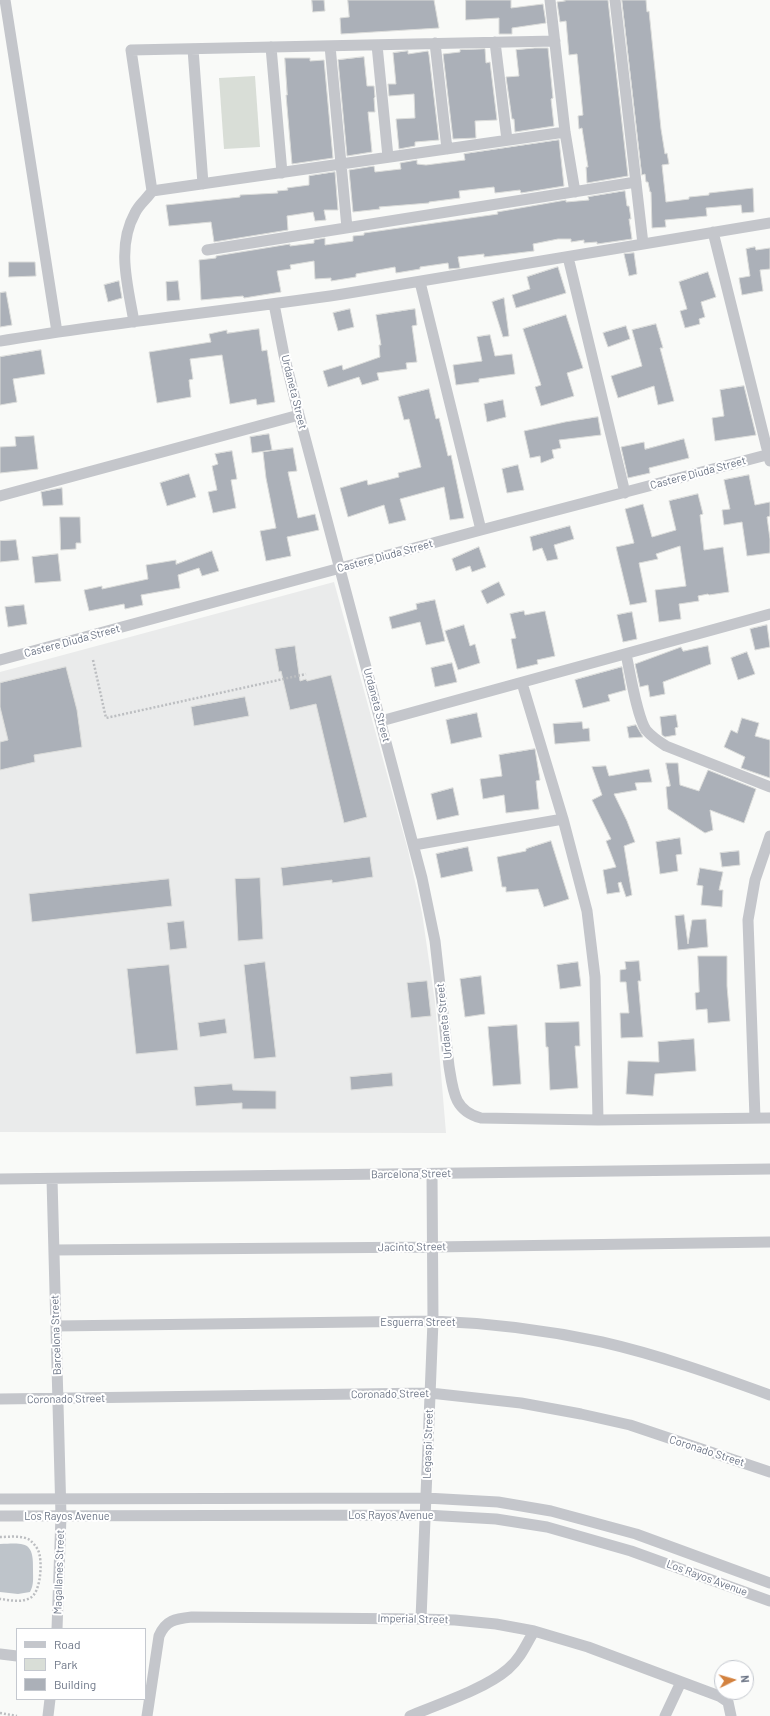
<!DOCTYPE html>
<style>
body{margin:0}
#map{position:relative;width:770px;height:1716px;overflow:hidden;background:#f9faf8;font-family:Barlow,sans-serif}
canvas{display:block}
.legend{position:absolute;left:16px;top:1628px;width:130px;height:72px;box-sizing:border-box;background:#fff;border:1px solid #c4c8cf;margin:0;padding:5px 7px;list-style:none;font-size:12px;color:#6c7586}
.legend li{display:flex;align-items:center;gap:8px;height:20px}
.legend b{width:20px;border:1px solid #c4c8cf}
.north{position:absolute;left:714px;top:1660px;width:40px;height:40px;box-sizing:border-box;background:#fff;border:1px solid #c4c8cf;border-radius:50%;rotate:85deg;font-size:11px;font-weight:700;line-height:16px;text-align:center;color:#6c7586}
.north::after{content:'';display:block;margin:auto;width:14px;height:18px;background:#d3823f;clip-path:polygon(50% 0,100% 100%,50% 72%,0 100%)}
</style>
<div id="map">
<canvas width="770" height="1716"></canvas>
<ul class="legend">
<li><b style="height:5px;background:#c4c6cb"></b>Road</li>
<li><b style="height:11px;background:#d9ded7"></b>Park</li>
<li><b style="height:11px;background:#abb0b8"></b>Building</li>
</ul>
<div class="north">N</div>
</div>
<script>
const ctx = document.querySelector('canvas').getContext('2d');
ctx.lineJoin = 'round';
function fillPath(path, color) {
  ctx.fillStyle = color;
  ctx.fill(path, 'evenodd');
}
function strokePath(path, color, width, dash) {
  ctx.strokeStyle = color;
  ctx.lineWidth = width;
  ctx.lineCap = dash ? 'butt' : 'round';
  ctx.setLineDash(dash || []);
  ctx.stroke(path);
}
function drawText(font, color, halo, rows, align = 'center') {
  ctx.font = font + ' Barlow,sans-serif';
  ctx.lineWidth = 4;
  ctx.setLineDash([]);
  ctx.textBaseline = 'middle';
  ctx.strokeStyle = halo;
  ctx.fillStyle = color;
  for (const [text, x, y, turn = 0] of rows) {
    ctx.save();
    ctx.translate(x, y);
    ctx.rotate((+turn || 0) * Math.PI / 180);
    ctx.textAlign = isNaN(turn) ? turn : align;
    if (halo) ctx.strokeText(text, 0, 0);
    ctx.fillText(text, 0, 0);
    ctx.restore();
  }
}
fillPath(new Path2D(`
 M334 582 408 850 422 913 435 1002 446 1133 0 1132V672Z`), '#eaebeb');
fillPath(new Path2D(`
 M255 76 260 147 224 149 219 78Z`), '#d9ded7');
fillPath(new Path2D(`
 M0 1544C25 1543 34 1541 33 1570 33 1578 34 1585 30 1592L18 1594 0 1592Z`), '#bec4ca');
const building = new Path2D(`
 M312 0H324L325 11 313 12Z
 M348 0H434L439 28 341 34 340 18 349 17Z
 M466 0H511V8L543 4 546 23 512 28V34H499V18L466 20Z
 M564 0H608L628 176 587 183 586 167H588L582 128 579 129 578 116 583 115 577 54 569 55 566 21 560 22 557 2 565 1Z
 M622 0H646L647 12 649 11 661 129 665 154 667 153 669 164 662 165 666 202 689 199V197L709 195V193L753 188 754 212 742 213 741 205 706 208 707 216 665 220 666 227 652 228 651 192H650L648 182H646L645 174 642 175Z
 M535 48H548L553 98 551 99 554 126 515 132 514 119H512L506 77 519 76 516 50Z
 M485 49 486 63 490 62 497 120 475 121 476 138 453 139 443 54 460 52V50Z
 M408 51V54L428 51 429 55 439 140 415 142V146L399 149 396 119 415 118 414 94 389 96 388 84H396L393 53Z
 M364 57 367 86H374L375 97 374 98 375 112H368L372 152 347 156 338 60Z
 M285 58H310V61L324 60 333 158 292 164 286 95H287Z
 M559 140 564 186 521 193 520 190 495 193 494 187 459 191 460 198 429 202V203L379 207 380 209 353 212 349 170 374 166 375 172 401 169 400 163 417 160V164L426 165 465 160 464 154Z
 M335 172 338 210H324L326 220 315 221 313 212 287 216 288 230 214 242 211 222 169 226 166 205 240 197V195L278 193 277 191 288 190 287 188 309 185V176Z
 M625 191 627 206H629L631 219H629L632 239 597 244V242L584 243V240L571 242V239H558L533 244 534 251 484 257V254L458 257 460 268 449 269 448 263 420 267V269L396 273 395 267 356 274V277L331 281V278L315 279 314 261 290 265 291 269 277 271 281 292 244 298 243 296 201 300 199 260 216 258V256L290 244V246L314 243V240L325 238V245L353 241V236L364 235V233L498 214 497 212 566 200V202L589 200 588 197Z
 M755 247 756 250 770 248V269L760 270 763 291 742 295 739 278 750 276 746 249Z
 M634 253 637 274 629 276 624 254Z
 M9 262H35L36 276 9 277Z
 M558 267 566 293 516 308 512 295 530 289 527 277Z
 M708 272 716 297 701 302 705 317 699 319 700 324 685 328 680 311 687 309 679 282Z
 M119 281 122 298 108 302 104 285Z
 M178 281 180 300 167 301 166 282Z
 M6 292 12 325 0 327V293Z
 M504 298 509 336 503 337 492 302Z
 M350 309 354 327 338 331 333 313Z
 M415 309 417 325 412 326 417 362 406 363 407 369 377 373 379 380 362 385 359 377 328 387 323 371 342 365 343 370 380 357 379 345H381L376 315Z
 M566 315 583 368 567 373 574 396 541 406 535 387 541 385 523 329Z
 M656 324 663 348H660L674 401 658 405 654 386 618 398 611 376 642 366 632 330Z
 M626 326 630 339 608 347 603 333Z
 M259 329 262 351 267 350 275 402 257 405 256 399 230 404 222 355 190 359 193 379 189 380 191 397 157 403 149 352 211 342 209 334 227 330V333Z
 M490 335 495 356 512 354 515 374 479 379V382L456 385 453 365 482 361 477 337Z
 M41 350 45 374 13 379 17 402 0 405V357Z
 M744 386 756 435 715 441 712 418 724 416 720 390Z
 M429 389 436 419 439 418 448 456 451 455 464 518 450 520 444 487 400 499 406 520 389 524 384 505 348 517 340 488 367 480 368 485 399 477 398 473 421 467 409 419 404 420 398 397Z
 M503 400 506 417 487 422 484 404Z
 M598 417 601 435 559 440 561 448 552 450 554 458 541 463 540 456 530 458 524 431 565 422Z
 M269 434 272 450 252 453 250 437Z
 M34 436 38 469 0 473V447L16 446 15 437Z
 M684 439 689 458 649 468 650 473 628 478 621 447 644 442 645 449Z
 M293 448 297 471 288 472 298 518 315 514 319 530 287 537 291 556 266 561 260 531 276 528 266 478 263 452Z
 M232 451 237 479 231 480 236 508 213 513 208 492 217 490 212 466 218 464 215 454Z
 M518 465 524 490 507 493 502 469Z
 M189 474 196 497 167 506 160 483Z
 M749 475 755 505 770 502V516L767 517 770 539V553L747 556 742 522 724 525 722 510 730 509 724 480Z
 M62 488 63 505 43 506 41 492Z
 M698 494 703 514 700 515 704 550 723 547 729 592 709 595 708 594 698 596 699 601 679 604 681 619 659 622 655 590 686 586 680 546 656 554 658 559 639 563 647 602 630 605 616 547 634 543 625 509 643 504 652 537 676 530 669 501Z
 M60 517H80L81 543H76V549L61 550Z
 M570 526 574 539 554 545 558 559 547 561 542 548 533 551 530 537Z
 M16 540 19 560 0 562V541Z
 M479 547 486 567 472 572 470 566 456 571 452 559Z
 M212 551 219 571 202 576 199 568 178 575 180 588 141 595 143 605 125 609 124 604 89 611 84 590 102 586V589L148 579 146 565 176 560V564Z
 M58 554 61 581 35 583 32 557Z
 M499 582 505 595 487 604 481 591Z
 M435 600 445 641 426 645 420 622 392 629 389 617 417 609 416 604Z
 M24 605 27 624 8 627 5 607Z
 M524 611 525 615 545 611 555 656 537 660 538 664 517 669 511 639 516 638 510 614Z
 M632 612 637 639 623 642 617 615Z
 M464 625 470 646 475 644 480 663 458 670 445 631Z
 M767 625 770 647 755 650 750 629Z
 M295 646 300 681 306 679 307 681 331 675 367 817 344 823 316 704 290 710 281 671 279 672 275 649Z
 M708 646 711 664 663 682 665 694 650 697 648 685 640 687 635 664 681 647 683 651Z
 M747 652 755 674 738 680 731 658Z
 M452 663 457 682 435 687 431 668Z
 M66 667 77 710 82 747 34 755 35 762 0 770V742L8 740 0 707V683Z
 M622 667 626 690 608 695 610 701 583 708 575 680Z
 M245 697 249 716 194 726 191 707Z
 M477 713 482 737 451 744 446 720Z
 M676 715 678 727 675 728 676 735 665 737 662 735 660 717Z
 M742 718 759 723 755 736 770 740V778L741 768 745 757 724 747 731 730 737 733Z
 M582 722 583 729 589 728 590 741 555 744 553 724Z
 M636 725 643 737 629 738 627 727Z
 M535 749 540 780 536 781 539 809 506 813 504 795 483 799 480 779 502 776 499 755Z
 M666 763H678L680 785 699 791 708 770 756 789 744 823 710 810 713 830 705 833 668 809 666 787 670 786Z
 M606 766 609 776 649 769 652 782 635 783 637 790 614 794 627 821 635 842 624 846 632 895 626 897 621 882 618 883 620 892 607 894 603 870 616 867 606 841 611 839 592 800 602 795 592 767Z
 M453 788 459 815 437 820 431 794Z
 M680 838 682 854 676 855 678 871 660 874 656 842Z
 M551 841 569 899 544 907 538 889 506 892V887H502L497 857 526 851V849Z
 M468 847 473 871 441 878 436 854Z
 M739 851 740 865 722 867 720 853Z
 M370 857 373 877 332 883V880L283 886 281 868Z
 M700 868 723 872 719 890H723L722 907 701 905 703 886 697 885Z
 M260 878 263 939 238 941 235 879Z
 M169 879 172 906 32 922 29 894Z
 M684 915 688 944 692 920 706 919 708 947 678 950 675 916Z
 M184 921 187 948 170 950 167 923Z
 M698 956H727V986L730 1021 708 1023 707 1009 696 1010 695 993 699 992Z
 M639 961 641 981H638L643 1037 621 1038 620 1013H629L626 982H620V970L626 969 625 962Z
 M265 962 276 1057 254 1059 244 965Z
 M578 962 581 986 560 989 557 965Z
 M169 965 178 1050 136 1054 127 969Z
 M481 976 485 1014 465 1017 460 979Z
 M427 981 431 1016 411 1018 407 983Z
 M225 1019 227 1033 200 1037 198 1023Z
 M579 1022 580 1046H575L578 1088 550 1090 548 1047H546L545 1023Z
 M517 1025 521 1084 493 1086 488 1027Z
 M694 1039 696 1071 655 1074 653 1096 626 1094 628 1061 659 1062 658 1042Z
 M392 1073 393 1086 351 1090 350 1077Z
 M232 1084 233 1090 276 1091V1109H242V1103L196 1106 194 1087Z`);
fillPath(building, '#abb0b8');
strokePath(building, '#dbdcda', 1);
strokePath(new Path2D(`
 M93 660 106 718 306 674
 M0 1537C9 1537 22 1535 30 1540 33 1543 36 1546 38 1550 43 1560 41 1593 30 1598 21 1603 10 1600 0 1599
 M0 1713 17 1716`), '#bcbec1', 2.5, [2, 2]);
strokePath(new Path2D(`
 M5 0 57 332
 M550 0 565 132 575 192
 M615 0 643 244
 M495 42 507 140
 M435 43 447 149
 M377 45 388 157
 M330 46 347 228
 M271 47 282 173
 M193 49 203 184
 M152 191 565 132
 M713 232 770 461
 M207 250 636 182
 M568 257 625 493
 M420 282 481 530
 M274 304 284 355 299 415 422 878 435 941 449 1066C453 1091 454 1111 481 1118L598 1120 770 1118
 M134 322C128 286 116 247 135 213 139 204 147 199 152 191L131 50 555 41
 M0 341C114 322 229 311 343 294L770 223
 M0 496 299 415
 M626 654C630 672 637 717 646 730 652 737 658 741 666 746L770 787
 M0 660 481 530 770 454
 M522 683 563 819 587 911 595 977 598 1120
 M381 721 770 614
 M414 845 563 819
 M755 1118 748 920 755 880 770 836
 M0 1179 770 1169
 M52 1179 61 1516 57 1629
 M54 1250 433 1247 770 1242
 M56 1326 433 1321C490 1323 546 1330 602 1342 659 1355 715 1375 770 1395
 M0 1399 430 1393 521 1403 581 1414 630 1425 770 1472
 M0 1499 426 1498 498 1502 551 1511 636 1534 770 1583
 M0 1516 426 1515 496 1519 547 1527 631 1551 770 1601
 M421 1619 433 1321 432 1174
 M0 1654 17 1656
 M48 1716 50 1699
 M147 1716 159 1636C166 1620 175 1619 192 1617L421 1619 455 1620 496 1624 534 1631 588 1647 719 1696 728 1702 731 1716
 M410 1716C439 1704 485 1689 508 1669 520 1659 526 1645 534 1631
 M665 1716 681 1682`), '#c4c6cb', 11);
drawText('11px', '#6c7586', '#fff', [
 ["Urdaneta Street",294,392,76],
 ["Castere Diuda Street",698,473,-15],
 ["Castere Diuda Street",385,556,-15],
 ["Castere Diuda Street",72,641,-15],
 ["Urdaneta Street",377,705,75],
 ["Urdaneta Street",444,1021,-96],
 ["Barcelona Street",411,1174,-1],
 ["Jacinto Street",412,1247,-1],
 ["Esguerra Street",418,1322],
 ["Barcelona Street",56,1335,-92],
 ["Coronado Street",390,1394,-1],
 ["Coronado Street",66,1399,-1],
 ["Legaspi Street",428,1444,-88],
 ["Coronado Street",707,1451,18],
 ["Los Rayos Avenue",391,1515],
 ["Los Rayos Avenue",67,1516],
 ["Magallanes Street",59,1572,-88],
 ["Los Rayos Avenue",707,1578,20],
 ["Imperial Street",413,1619,1]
]);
</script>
